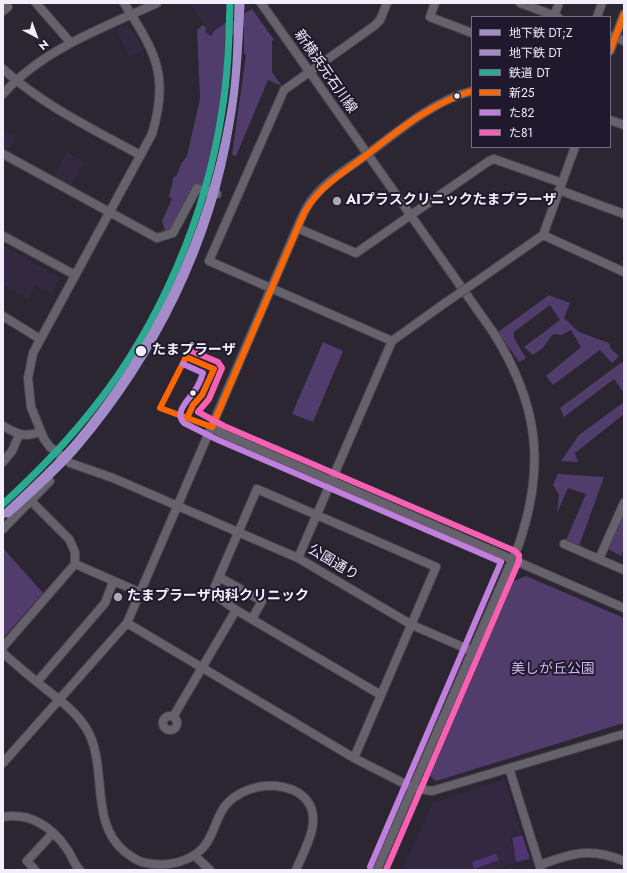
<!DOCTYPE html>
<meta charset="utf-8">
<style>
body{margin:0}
#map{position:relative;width:627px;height:873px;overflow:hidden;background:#2b2632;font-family:Jost,"Noto Sans JP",sans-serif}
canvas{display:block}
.frame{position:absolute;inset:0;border:4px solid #f3eefc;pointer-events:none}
.legend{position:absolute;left:471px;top:16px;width:140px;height:132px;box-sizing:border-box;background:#20182c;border:1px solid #746e7f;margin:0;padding:5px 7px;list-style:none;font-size:12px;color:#f3eefc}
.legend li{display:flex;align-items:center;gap:8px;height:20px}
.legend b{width:20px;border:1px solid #746e7f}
.north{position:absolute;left:16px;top:16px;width:40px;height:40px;-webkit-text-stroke:3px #20182c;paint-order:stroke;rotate:139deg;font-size:11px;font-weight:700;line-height:16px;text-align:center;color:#f3eefc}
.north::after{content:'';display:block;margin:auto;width:14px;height:18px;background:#f3eefc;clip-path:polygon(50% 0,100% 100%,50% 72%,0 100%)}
</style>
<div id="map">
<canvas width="627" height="873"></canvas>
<div class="frame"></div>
<ul class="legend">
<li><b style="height:5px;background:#a48cca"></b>地下鉄 DT;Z</li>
<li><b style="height:5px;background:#a48cca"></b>地下鉄 DT</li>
<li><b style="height:5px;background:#2aab91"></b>鉄道 DT</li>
<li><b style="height:5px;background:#f60"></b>新25</li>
<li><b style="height:5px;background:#c07fdc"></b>た82</li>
<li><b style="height:5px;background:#f860b3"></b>た81</li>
</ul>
<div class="north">N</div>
</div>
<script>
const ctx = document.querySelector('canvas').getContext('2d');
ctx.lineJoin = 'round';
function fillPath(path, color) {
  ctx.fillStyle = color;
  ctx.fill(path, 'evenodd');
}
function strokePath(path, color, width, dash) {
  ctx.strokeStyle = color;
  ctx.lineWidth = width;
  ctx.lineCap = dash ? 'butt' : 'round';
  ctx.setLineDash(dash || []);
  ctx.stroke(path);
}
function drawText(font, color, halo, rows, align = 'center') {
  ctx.font = font + ' Jost,"Noto Sans JP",sans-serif';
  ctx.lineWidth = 4;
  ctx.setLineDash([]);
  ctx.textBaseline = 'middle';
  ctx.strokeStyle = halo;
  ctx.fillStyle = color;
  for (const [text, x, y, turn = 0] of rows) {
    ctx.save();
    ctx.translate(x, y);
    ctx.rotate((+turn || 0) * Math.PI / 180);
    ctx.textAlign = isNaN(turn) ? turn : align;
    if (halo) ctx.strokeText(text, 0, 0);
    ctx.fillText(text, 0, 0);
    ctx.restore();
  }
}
fillPath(new Path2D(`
 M189 3H249L251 6 214 30 211 35 205 32 206 26Z
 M124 26 132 29 144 50 129 57 116 29Z
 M3 129 17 137 7 153 3 151Z
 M67 152 85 162 70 187 53 178Z
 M3 245 60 278 51 294 36 285 28 299 3 285Z
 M505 779 521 834 510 837 516 862 494 870H402L433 803Z`), '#322840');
fillPath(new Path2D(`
 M252 9 274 40 272 41V72L282 86 268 80 236 156 232 155 246 55 244 54V27L234 19Z
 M231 19 243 27 242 35H225L223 96 207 179 205 187 203 186 172 231 166 234 162 221 172 199 169 197 174 176 176 177 181 164 187 156 200 99 197 30 203 25 206 28 205 32 211 36 214 31Z
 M549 295 570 303 564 318 579 332 609 343 611 349 619 356 612 363 600 350 553 385 546 376 581 347 571 330 562 335 553 334 543 348 533 355 524 347 560 320 550 305 514 332V338L526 358 519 362 498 332Z
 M323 342 343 351 313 422 292 414Z
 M622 362 624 365V393L614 379 564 417 560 408Z
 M624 402V414L575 453 578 462 561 461 579 435Z
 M558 474 604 477 579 546 566 540 586 494 568 488 557 513 559 495 553 485Z
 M624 509V548L621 556 607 548Z
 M3 548 43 593 3 638Z
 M526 576 624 618V723L436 781 430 776 514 581Z`), '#513d6b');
fillPath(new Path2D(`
 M522 835 530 859 516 862 512 838Z
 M496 854 499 860 474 869 472 862Z`), '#503473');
const minor = new Path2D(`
 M36 3 71 43
 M124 3C155 52 170 75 152 134L33 353 28 378 31 407 44 439 50 447 64 458 70 463 113 478 298 558 412 625 472 651
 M261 3 493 332C538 403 546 464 519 544L377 870
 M387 3 380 20 374 26 284 90 209 261 392 341
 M435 3 430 17 472 33
 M520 3 558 17
 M3 11 8 7 5 3
 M554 16 559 3
 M597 17 602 3
 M611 36 624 41
 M610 51 624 14
 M3 69C44 106 93 129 140 155
 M3 94C43 49 103 28 157 3
 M610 120 624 125
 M3 154 157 238 173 233 197 188 217 194
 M559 190 624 214
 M297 228 356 253 489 161 494 159 562 183
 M543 235 624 272
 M3 236 75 275
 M480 279 543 235 575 147
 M3 316 40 339
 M3 426C18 434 23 438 40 432
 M212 427 221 433 624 608
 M3 462 12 451 19 435
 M3 529 50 481
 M564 544 624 570
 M298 558 392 341 445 303
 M599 559 624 503
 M75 564 139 592
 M219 577 262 601 252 619
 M236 610 212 593 257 489 436 567 354 758
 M127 623 354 758 413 788 432 791 624 734
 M3 647 75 564V552L69 539 31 501
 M3 653C14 663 26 673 37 682 54 696 74 709 86 728 109 765 88 822 125 852 132 857 138 862 146 863 162 866 179 864 193 856 214 843 213 822 225 806 237 791 259 784 277 786 290 788 300 791 308 802 322 822 304 850 296 870
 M37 682 105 603 113 582
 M163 723a7 7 0 1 1 14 0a7 7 0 1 1-14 0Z
 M173 717 236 610 381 695
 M3 763 127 623 297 228C302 217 306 205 315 196 328 180 348 168 365 156 396 133 434 100 472 91
 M509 768 541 870
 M3 817C30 812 52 827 67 849 72 856 74 865 80 870
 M194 855 210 870
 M540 865C572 853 591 847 624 861
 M35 870 27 861 53 833`);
strokePath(minor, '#49444e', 10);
strokePath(minor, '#66626c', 8);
const minorBridge = new Path2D(`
 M445 303 480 279`);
strokePath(minorBridge, '#49444e', 10, []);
strokePath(minorBridge, '#66626c', 8);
strokePath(new Path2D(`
 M610 51 624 14
 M188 416 193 405 202 395 214 369 186 357 160 408 212 427
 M212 427 301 220C314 189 342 174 368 154 400 129 432 103 472 91`), '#f60', 6);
strokePath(new Path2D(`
 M183 364 203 373C201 379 199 385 195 390 190 399 173 412 184 423L218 440 501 562 370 867`), '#c07fdc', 6);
strokePath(new Path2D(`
 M189 350 218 362 222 368 209 399 198 412 224 426 515 551 519 555V561L386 870`), '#f860b3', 6);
strokePath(new Path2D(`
 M3 504C37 473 68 441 96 405 160 324 207 213 222 111 228 75 229 39 230 3`), '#2aab91', 7);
strokePath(new Path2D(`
 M3 515C27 493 52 470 74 445 154 351 209 236 230 115 237 78 237 40 238 3`), '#a48cca', 7);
strokePath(new Path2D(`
 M8 514C32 492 57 471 78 446 155 355 211 243 230 124 237 84 239 44 241 3`), '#a48cca', 7);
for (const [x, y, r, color] of [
 [457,96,3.5,"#f3eefc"],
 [337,201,5,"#ada8b5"],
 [141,351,6,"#f3eefc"],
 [193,393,3.5,"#f3eefc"],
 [118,597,5,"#ada8b5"]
]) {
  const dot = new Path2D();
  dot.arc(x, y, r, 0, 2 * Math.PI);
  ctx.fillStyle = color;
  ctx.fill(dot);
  strokePath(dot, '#20182c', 1.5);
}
drawText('14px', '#f3eefc', '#20182c', [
 ["新横浜元石川線",325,72,55],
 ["公園通り",333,563,31]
]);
drawText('bold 14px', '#f3eefc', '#20182c', [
 ["AIプラスクリニックたまプラーザ",346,201],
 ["たまプラーザ内科クリニック",127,597]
], 'left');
drawText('bold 14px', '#f3eefc', '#20182c', [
 ["たまプラーザ",152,351]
], 'left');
drawText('14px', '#cfb7f3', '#20182c', [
 ["美しが丘公園",553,670]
]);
</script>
